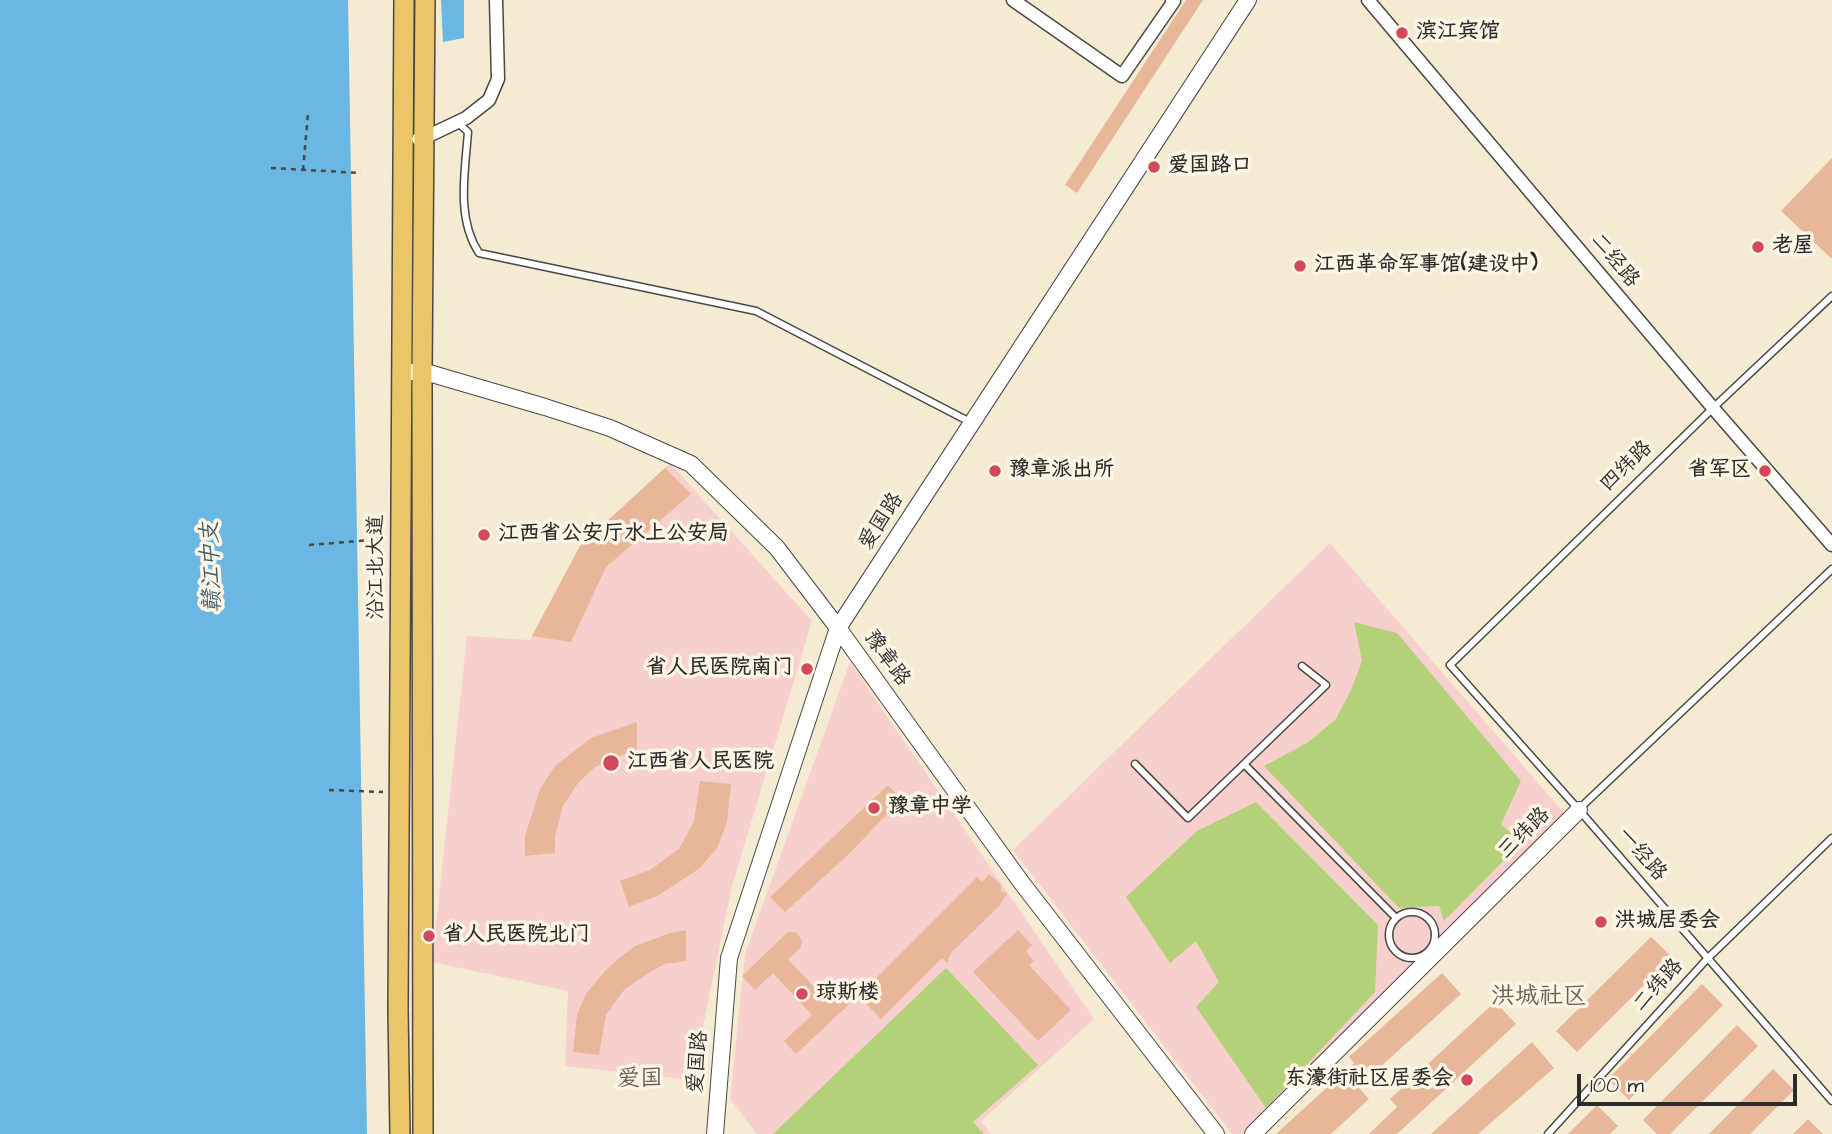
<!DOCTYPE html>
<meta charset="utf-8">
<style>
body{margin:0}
#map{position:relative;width:1832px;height:1134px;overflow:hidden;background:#f5ead2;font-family:"Architects Daughter",sans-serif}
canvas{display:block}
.scale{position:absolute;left:1577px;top:1074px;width:220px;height:32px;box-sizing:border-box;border:4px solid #2b2b2b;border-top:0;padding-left:9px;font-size:21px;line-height:24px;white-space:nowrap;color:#2b2b2b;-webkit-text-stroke:5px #fcf5e5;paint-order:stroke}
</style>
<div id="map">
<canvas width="1832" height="1134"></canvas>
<div class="scale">100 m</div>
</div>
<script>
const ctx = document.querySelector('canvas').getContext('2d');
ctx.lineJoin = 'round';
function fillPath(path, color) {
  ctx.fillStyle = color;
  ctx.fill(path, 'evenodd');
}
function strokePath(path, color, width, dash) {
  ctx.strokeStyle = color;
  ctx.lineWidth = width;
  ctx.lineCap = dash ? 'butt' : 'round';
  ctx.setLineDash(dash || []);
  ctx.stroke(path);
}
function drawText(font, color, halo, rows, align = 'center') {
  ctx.font = font + ' "Architects Daughter","LXGW WenKai TC",sans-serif';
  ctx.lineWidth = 7;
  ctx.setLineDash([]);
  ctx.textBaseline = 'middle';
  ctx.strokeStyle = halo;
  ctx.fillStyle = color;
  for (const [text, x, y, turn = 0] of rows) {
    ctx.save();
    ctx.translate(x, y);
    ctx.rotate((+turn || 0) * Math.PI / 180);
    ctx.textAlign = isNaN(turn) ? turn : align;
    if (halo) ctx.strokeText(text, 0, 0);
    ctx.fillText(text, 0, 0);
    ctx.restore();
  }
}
fillPath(new Path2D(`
 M670 463 812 621 732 886 692 1080 565 1066 568 991 432 962 467 636 530 640 580 546Z
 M1330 543 1564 813 1246 1134H1232L1013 850Z
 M850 662 1094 1019 981 1121 991 1134H757L730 1099 745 954Z`), '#f7d0ce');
fillPath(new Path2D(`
 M1354 622 1397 633 1521 781 1501 824 1521 843 1444 921 1439 906 1399 908 1264 766 1307 743 1336 719 1352 688 1362 661Z
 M1256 802 1378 925 1375 992 1266 1108 1196 1007 1219 982 1196 941 1170 963 1126 897 1197 831Z
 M946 968 1038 1065 973 1122 984 1134H773Z`), '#b3d178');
fillPath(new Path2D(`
 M0 0H348L367 1134H0Z
 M441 0H464V38L443 42Z`), '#6ab7e3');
fillPath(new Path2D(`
 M1186 0H1203L1077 193 1065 185Z
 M1832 158V259L1781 211Z
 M665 468 691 494 606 567 571 642 532 636 580 546Z
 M637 722V749L595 767 578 783 563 806 555 836V853L525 856V836L540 789 555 766 591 738Z
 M700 781 731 784 727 822 717 848 700 868 659 895 629 907 620 881 650 870 679 849 694 821Z
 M888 785 901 799 850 853 785 912 770 897Z
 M989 874 1001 885V892L1007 893 1000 905 951 953 947 963 942 958 881 1019 858 996 977 877 982 882Z
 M686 930V961L665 964 650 972 624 990 606 1015 599 1055 573 1052 577 1015 586 994 605 971 619 958 635 946 670 933Z
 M1018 930 1032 945 1026 951 1034 961 1029 965 1071 1010 1038 1041 973 972Z
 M788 932 797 933 802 941 801 947 788 959 827 1001 841 988 850 989 858 996 796 1054 784 1041 812 1015 773 973 755 990 742 976Z
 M1651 937 1672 957 1577 1052 1556 1031Z
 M1442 973 1461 994 1358 1087 1369 1099 1331 1134H1276L1354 1063 1349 1057Z
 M1702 984 1723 1005 1629 1100 1608 1079Z
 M1495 1002 1516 1024 1397 1134H1369L1397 1107 1390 1099Z
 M1737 1025 1758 1046 1670 1134H1657L1643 1120Z
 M1532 1042 1554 1068 1478 1134H1431Z
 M1773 1069 1794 1090 1750 1134H1709Z
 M1597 1105 1618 1126 1610 1134H1568Z
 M1808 1119 1823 1134H1793Z`), '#e8b698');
const service = new Path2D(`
 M457 122 468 132C465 172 456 218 479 253L756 311 970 422
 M1832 296 1713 408 1450 665 1579 810 1832 1101
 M1135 764 1188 818 1326 685 1302 666
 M1244 764 1396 918
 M1580 808 1832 569
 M1389 935a23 23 0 1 1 46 0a23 23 0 1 1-46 0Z
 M1548 1134 1707 959 1832 838`);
const minor = new Path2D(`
 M1013 0 1122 76 1174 1 1172 0
 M1368 0 1713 408 1832 545
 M418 139 424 138 466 118 489 100 498 79 496 0`);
const tertiary = new Path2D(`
 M412 372 422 371 545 407 610 428 691 464 777 548 838 628 1021 882 1216 1134
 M715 1134 729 958 838 628 1248 0
 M1253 1134 1579 810`);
const primary = new Path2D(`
 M400 1134 398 1009 404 0
 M423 1134 422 371 425 0`);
strokePath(service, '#494844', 9);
strokePath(minor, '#494844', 15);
strokePath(tertiary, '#494844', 18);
strokePath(primary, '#494844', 22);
strokePath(new Path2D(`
 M271 168 361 173
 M303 170 308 114
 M309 545 384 539
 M329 790 383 792`), '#494844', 2.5, [5, 5]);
strokePath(service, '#fff', 6);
strokePath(minor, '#fff', 12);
strokePath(tertiary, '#fff', 16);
strokePath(primary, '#eac669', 19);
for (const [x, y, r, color] of [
 [1402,33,7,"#d1495b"],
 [1154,167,7,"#d1495b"],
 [1758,247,7,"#d1495b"],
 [1300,266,7,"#d1495b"],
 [995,471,7,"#d1495b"],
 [1765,471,7,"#d1495b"],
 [484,535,7,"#d1495b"],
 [807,669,7,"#d1495b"],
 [611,763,9,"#d1495b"],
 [874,808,7,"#d1495b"],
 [1601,922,7,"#d1495b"],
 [429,936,7,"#d1495b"],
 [802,994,7,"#d1495b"],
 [1467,1080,7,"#d1495b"]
]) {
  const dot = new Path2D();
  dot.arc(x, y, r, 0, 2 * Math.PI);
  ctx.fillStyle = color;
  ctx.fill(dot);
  strokePath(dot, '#fcf5e5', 2.5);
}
drawText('bold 21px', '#2b2b2b', '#fcf5e5', [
 ["滨江宾馆",1416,33],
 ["爱国路口",1168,167],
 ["老屋",1772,247],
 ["江西革命军事馆(建设中)",1314,266],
 ["豫章派出所",1009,471],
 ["省军区",1751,471,"right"],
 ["江西省公安厅水上公安局",498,535],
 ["省人民医院南门",793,669,"right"],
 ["江西省人民医院",627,763],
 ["豫章中学",888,808],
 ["洪城居委会",1615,922],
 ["省人民医院北门",443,936],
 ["琼斯楼",816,994],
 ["东濠街社区居委会",1453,1080,"right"]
], 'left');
drawText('21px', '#2b2b2b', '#fcf5e5', [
 ["二经路",1614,261,50],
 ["四纬路",1627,467,-44],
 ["爱国路",882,522,-57],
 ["沿江北大道",378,567,-90],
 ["豫章路",886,659,54],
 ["三纬路",1525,834,-45],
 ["一经路",1641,855,49],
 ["二纬路",1659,986,-48],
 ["爱国路",699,1062,-85]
]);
drawText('italic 23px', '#415c6b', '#fcf5e5', [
 ["赣江中支",213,567,-92]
]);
drawText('23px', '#6d5c51', '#fcf5e5', [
 ["爱国",640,1080]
]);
drawText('24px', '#6d5c51', '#fcf5e5', [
 ["洪城社区",1539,998]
]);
</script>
